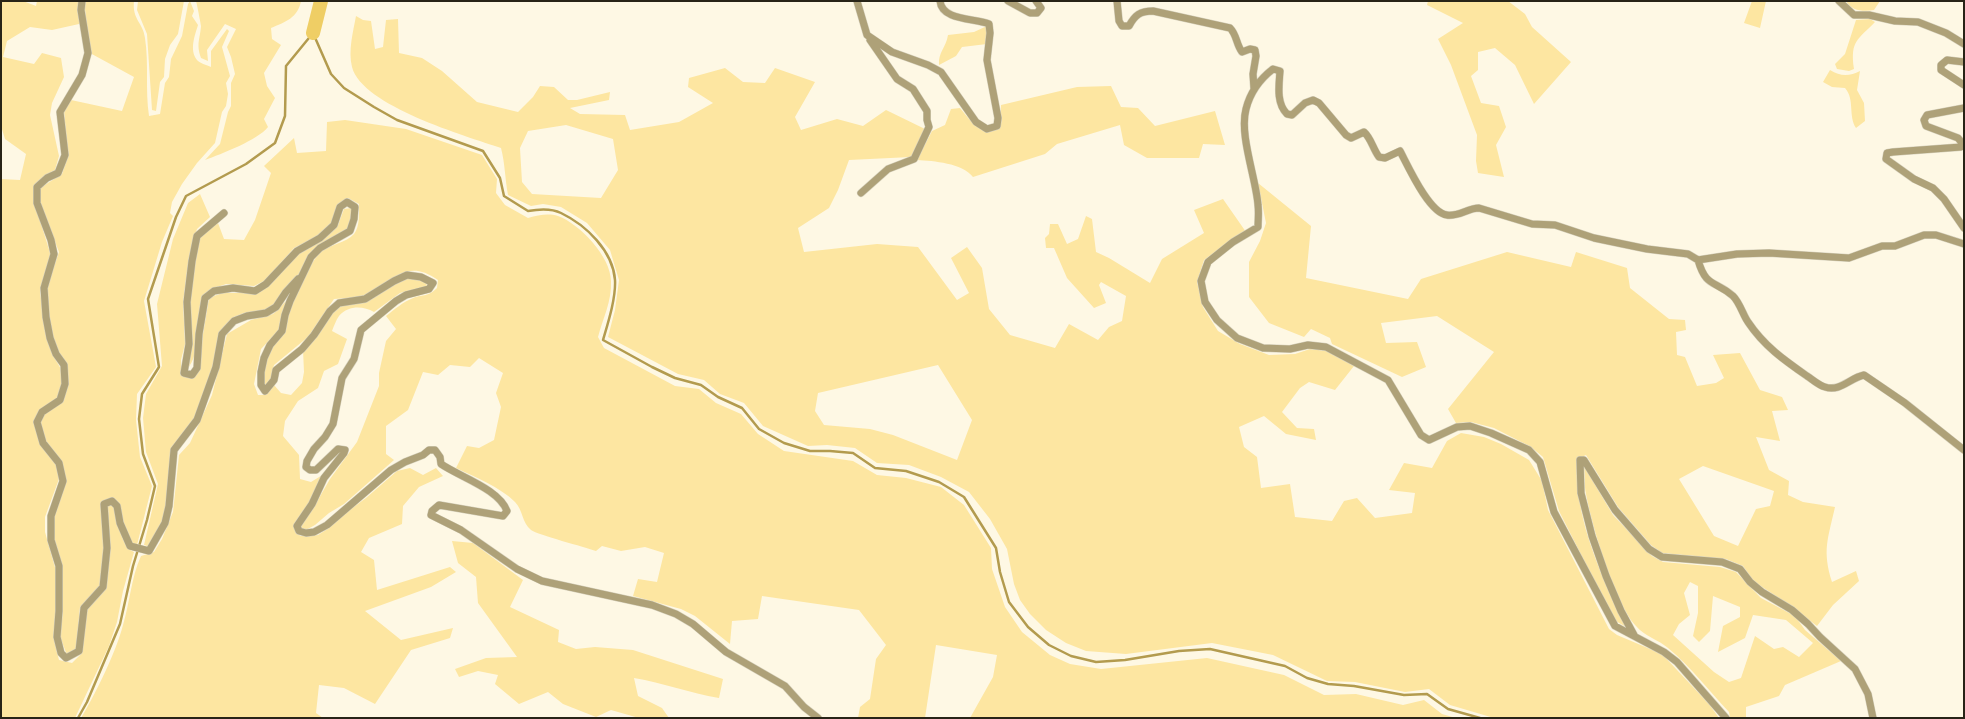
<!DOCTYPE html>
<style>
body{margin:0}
#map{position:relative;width:1965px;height:719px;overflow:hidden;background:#fef8e4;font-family:"Titillium Web",sans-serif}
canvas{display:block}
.frame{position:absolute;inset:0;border:2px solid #282417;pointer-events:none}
</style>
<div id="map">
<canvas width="1965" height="719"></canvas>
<div class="frame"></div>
</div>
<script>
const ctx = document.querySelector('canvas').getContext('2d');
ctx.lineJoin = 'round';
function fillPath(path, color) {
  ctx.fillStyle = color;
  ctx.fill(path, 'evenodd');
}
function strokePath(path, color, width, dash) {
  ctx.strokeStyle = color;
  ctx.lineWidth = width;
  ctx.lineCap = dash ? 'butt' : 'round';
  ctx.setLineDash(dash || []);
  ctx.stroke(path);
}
fillPath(new Path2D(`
 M1 1H23L36 6 37 1H79V24L52 30 30 27 7 41 3 57 34 64 42 53 61 58 64 77 52 103 50 115 59 156 55 170 44 176 34 186 35 204 51 256 40 292 44 318 54 357 61 369 62 384 57 398 35 423 56 465 59 479 45 517V532L56 571V612L54 640 59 660 72 663 82 653 86 613 91 603 106 589 110 545 107 506 112 505C121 518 118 545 134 552L123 591 117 622 109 646 75 718H1V179L20 180 26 154 5 139 1 126Z
 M84 1H134C132 20 143 22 145 38 149 64 145 90 149 116L160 114 165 83 169 77 171 59 182 36 188 4 190 1 194 11 192 16 198 25C195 35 189 50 197 60 199 63 207 65 211 67V51L227 29 229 31 222 47 230 76 226 83 228 94 226 106 222 112 215 143 197 163 182 184 172 202 170 213 173 216 162 242 144 301 156 367 137 394 136 420 140 457 152 486 137 545 132 543 123 521 120 505 102 502 105 548 100 587 80 607 76 650 67 655 60 637 63 610 62 565 53 539 54 516 66 480 45 441 40 422 45 413 62 400 68 383 52 336 48 314 47 287 59 252 39 201 40 188 62 174 68 156 64 111 71 100 122 111 134 77 90 53Z
 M138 1H184L178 34 170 45 165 59 164 77 160 82 156 111 152 110 147 34 137 10Z
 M196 1H301C298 18 285 22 271 28L272 39 281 45 264 73 267 86 275 98 264 119 268 127C258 140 221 154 205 160L220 144 228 112 231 106V83L235 74 231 57 227 47 236 29 225 24 207 50 208 61 201 58C196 43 200 40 201 26 201 25 197 4 196 1Z
 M1428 1H1508L1525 14 1532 27 1571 62 1534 104 1515 65 1495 48 1478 52V70L1471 76 1481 103 1499 106 1506 127 1496 145 1504 177 1478 173 1476 161 1477 135 1451 65 1438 39 1463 23 1427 5Z
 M1752 1H1766L1760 28 1744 23Z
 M1846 1H1880L1874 10C1864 12 1851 11 1846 1Z
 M356 16 363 20 371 21 375 49 383 47 386 20 398 19 399 53 422 58 442 71 477 102 518 112 533 97 540 86 554 87 568 100H577L610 92 609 100 570 108 580 114 625 115 630 130 679 122 713 103 688 87 689 78 725 68 743 82 765 83 775 68 815 82 795 117 801 130 837 119 863 126 886 110 925 129 911 157 849 160 838 190 829 208 798 228 804 252 877 244 918 247 957 300 969 293 951 258 967 247 982 268 989 309 1010 335 1055 348 1069 324 1098 340 1109 327 1122 321 1126 296 1101 282 1099 285 1106 303 1094 308 1067 278 1054 248H1046L1045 238 1049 234 1050 224H1058L1067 244 1078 239 1086 216 1092 219 1096 252 1109 258 1150 283 1162 259 1204 233 1194 210 1223 199 1246 232 1230 241 1204 260 1197 282 1203 307 1218 331 1240 344 1269 355 1295 354 1310 349 1327 351 1354 366 1335 390 1309 382 1300 388 1282 412 1297 428 1314 429 1316 440 1286 434 1264 416 1239 427 1244 447 1257 457 1261 488 1290 484 1295 517 1332 521 1344 501 1357 498 1375 518 1412 513 1415 493 1389 490 1404 463 1432 468 1447 441 1461 433 1484 437 1501 444 1529 460 1542 481 1548 510 1609 629 1617 635 1662 654 1709 704 1719 718H1494L1450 705 1429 689 1405 692 1355 682 1327 681 1273 655 1212 643 1126 654 1086 651 1066 643 1046 630 1030 614 1020 600 1014 584 1007 549 990 519 969 492 941 477 909 465 877 463 855 448 827 445 808 446 763 426 744 403 720 394 704 380 678 374 608 337 615 310 619 280 610 250 587 223 561 207 543 204 531 206 508 195C505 179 505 163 501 148 466 136 362 106 352 67 348 51 353 32 356 16ZM566 125 613 139 618 170 601 198 532 194 522 182 520 148 528 131ZM938 365 972 420 957 460 893 435 870 429 824 425 815 411 818 393Z
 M1870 19 1875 22C1858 40 1850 40 1854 69L1849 71 1837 69 1835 64 1845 54 1856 20Z
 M987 26V44L962 47 956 56 939 65C938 52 946 48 948 35L974 32Z
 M1830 70C1841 77 1850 76 1860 71L1857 90 1864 103 1865 121 1856 128C1848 116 1855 99 1845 88L1832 87 1823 82Z
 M1111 86 1121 107 1138 108 1155 126 1215 111 1225 145 1203 144 1199 158H1147L1124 145 1120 125 1057 144 1045 154 973 177C962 163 934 161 917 160L932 131 945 125 951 109 960 108C971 121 982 138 1000 128L1001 105 1077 87Z
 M345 120 406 129 482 155 497 179 496 193 505 205 528 218C539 215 548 213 558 216 580 224 611 257 611 281 612 301 603 318 598 337L604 348 675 386 699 389 716 403 741 414 758 434 784 451 853 461 877 475 906 478 941 487 964 505 991 548 992 569 1005 607 1022 632 1050 655 1070 664 1101 669 1207 658 1284 675 1324 695 1356 694 1403 705 1424 700 1442 714 1456 718H970L993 677 997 655 936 645 925 718H858L860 707 870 699 876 659 886 645 859 610 762 596 758 619 732 621 730 644 695 616 681 609 633 596 638 579 657 582 664 553 645 547 621 551 602 546 596 551C585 547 538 535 531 530 522 523 523 510 515 502 500 487 475 477 456 468L467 446 479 448 494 440 501 407 496 393 503 373 479 358 470 367 450 365 438 375 423 372 408 410 386 426V454L394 460 344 504 329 513 315 525 306 530 300 527 315 505 330 479 357 442 379 386V373L386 341 396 329 386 316C395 309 403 302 413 298 424 294 428 297 437 288L438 280C404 256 392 285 365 296 358 299 342 298 334 299L308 337 274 365 271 378 265 386C261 379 264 364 267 356 273 342 281 329 287 315 295 299 309 261 322 251 331 244 346 243 354 234 360 226 359 213 359 204L348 198 338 205 331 223 318 236 294 248 266 280 254 286 226 284 212 289 204 296C201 315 200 356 187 369L191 342V298L195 260 200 236 218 223 224 239 244 240 255 220 271 173 264 166 294 138 297 153 326 151 327 122Z
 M1258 183 1311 226 1306 278 1408 299 1421 279 1507 252 1571 267 1576 252 1627 268 1630 288 1669 319 1685 320 1686 330 1676 332 1677 355 1685 357 1697 386 1716 383 1724 378 1713 355 1740 353 1760 390 1782 397 1788 410 1772 411 1780 441 1756 437 1769 470 1789 481 1788 495 1803 502 1835 507C1828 539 1822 550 1832 582L1856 571 1859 581 1833 605 1817 626 1791 606 1753 581 1743 566 1726 559 1662 553 1651 545 1618 507 1586 455 1577 459C1578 471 1577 484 1579 496 1584 539 1607 588 1626 627L1614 620 1559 511 1543 457 1531 447 1494 428 1471 422 1456 423 1448 409 1494 352 1437 316 1381 323 1386 343 1417 342 1426 367 1402 377 1332 344 1330 338 1311 329 1304 337 1269 323 1249 297V262L1260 241 1266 223ZM1703 466 1774 491 1770 506 1756 509 1738 546 1714 536 1679 479Z
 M200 194 210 217 197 229 189 257 183 302 185 344 181 360V375L199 368 203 334 209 298 222 293H259L270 284 299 253 328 235 338 225 344 209 351 208 352 217 348 228 339 235 318 246 301 272 283 292 276 305 265 311 244 313 234 317 220 334 213 367 195 418 171 448 166 506 163 522 150 547 144 545 158 484 146 452 143 418 146 394 162 366 157 304 173 239 188 203Z
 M407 277 426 282 427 286 400 293 374 312C363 306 349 305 339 316 336 320 334 326 332 331L347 339 338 364 324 371 318 388 298 401 285 421 283 436 299 455 300 479 311 482 324 474 310 501 294 524 296 533 301 536H307L318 535 329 528 344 514 366 498 397 471 410 468 423 475 436 468 443 476 419 487 403 506 402 524 369 538 361 552 374 560 377 590 450 567 456 572 431 587 365 611 401 640 453 628 450 638 411 650 375 704 344 688 319 685 316 713 323 718H81C96 693 116 652 123 625 130 602 131 578 141 556L154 552 162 539 173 512 179 455 190 443 212 395 227 334 251 320 273 314 288 299 279 330 261 349 254 384 258 395H266L274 385 281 393 291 395 302 383 304 372 303 350 339 305 353 302Z
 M1584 466 1613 515 1652 556 1663 562 1720 567 1736 572 1761 598 1795 616 1805 630 1841 661 1785 685 1779 696 1746 707V718H1730L1729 712C1709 691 1691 667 1668 648 1659 640 1644 636 1636 626 1614 602 1592 526 1586 494 1584 485 1585 475 1584 466ZM1690 582 1698 586V613L1693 636 1699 642 1710 631 1713 596 1740 607V617L1723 626 1718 652 1745 638 1753 615 1786 620 1813 643 1799 657 1783 647 1774 649 1755 636 1741 678 1729 682 1714 672 1673 635 1679 624 1690 615 1684 593Z
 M452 541 473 543 523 580 510 607 559 630 558 642 576 649 595 647 633 650 723 679 719 698C690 693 663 683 634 678L638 696 662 708 669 718H639L611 710 596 717 563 704 548 692 519 704 495 684 498 675 478 671 459 677 455 669 486 658 517 657 478 603 476 577 458 563Z`), '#fde6a1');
strokePath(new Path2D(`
 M78 718 87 702 120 624 133 566 147 520 155 486 143 454 139 419 142 394 159 367 148 299 176 217 186 196 246 164 275 143 285 116 286 66 313 33 331 74 344 88 374 107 397 120 483 151 500 178 504 196 528 211C539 209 551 208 561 213 586 225 613 251 615 280 616 298 608 323 603 340L652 367 675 378 701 385 718 397 742 408 759 429 784 443 810 451H830L853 453 875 468 906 471 939 482 964 497 996 548 1000 572 1009 602 1028 627 1049 645 1071 656 1096 662 1125 660 1179 651 1210 649 1285 666 1307 678 1328 684 1354 686 1404 695 1427 694 1448 709 1480 718`), '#b39b4e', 2.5);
strokePath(new Path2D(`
 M313 33 321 1`), '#efce65', 14);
const street = new Path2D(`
 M82 1 81 10 88 53 82 75 60 112 65 155 58 173 47 178 37 187V203L51 240 54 254 44 288 46 317 50 338 56 354 64 365 65 384 60 400 42 412 37 422 43 443 59 463 63 481 51 516V540L59 566V611L57 637 61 653 66 658 79 651 84 608 103 587 107 548 104 504 112 501 117 506 120 523 130 546 149 551 165 523 169 506 174 450 197 420 216 367 222 334 234 321 247 316 266 313 276 307 286 292 298 279
 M857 1 867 35 892 52 928 65 941 72 976 122 987 129 997 126 998 118 987 60 990 33 989 24C975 18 942 21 940 1
 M1008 1 1030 13H1037L1041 8 1036 1
 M1117 1 1119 21 1122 26H1129C1135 15 1140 11 1153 11L1230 28C1237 35 1236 44 1242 52L1250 49 1255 50 1256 56 1253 74 1254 89
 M1839 1 1854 15H1869L1895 21 1918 22 1946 33 1964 44
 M1964 62 1947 60 1941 65V70L1964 85
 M1964 108 1927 115 1924 120 1926 126 1958 138 1962 143 1961 147 1893 152 1887 153 1886 159 1914 179 1933 188 1944 199 1964 228
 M861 193 888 169 914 159 929 127 927 120V111L913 89 897 79 870 40
 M224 213 197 236 192 261 187 302 189 344 184 373 192 375 197 368 199 334 205 298 214 291 233 288 255 291 266 284 297 251 320 238 334 225 340 207 347 202 355 207 354 219 350 231 320 248 311 257 290 301 285 315 282 331 270 345 264 358 261 372V385L265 391 274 380 276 370 302 349 314 335 330 311 339 303 365 299 394 281 407 275 421 277 433 283 429 289 406 295 396 301 361 330 354 359 342 378 333 424 325 437 314 449 307 461 306 467 310 470H316L338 449 345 450 344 453 324 478 312 504 297 526 299 531 306 533 314 532 327 525 391 470 405 462 423 455 429 450H435L440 457 441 464C460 477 499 489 507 511L503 516 439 505 432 511 431 515 461 530 517 569 542 581 652 605 676 614 693 624 726 652 785 686 804 707 818 718
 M1698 260 1737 254 1769 253 1849 258 1882 246H1895L1924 235H1936L1964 244
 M1634 635 1621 611 1606 576 1592 536 1581 493 1580 460H1584L1615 510 1649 549 1662 557 1722 562 1740 569 1750 582 1762 592 1792 610 1808 624 1820 637 1855 669 1868 694 1873 718
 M1726 718 1677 662 1664 652 1615 626 1554 512 1540 462 1529 450 1491 433 1470 426 1457 427 1429 440 1421 435 1388 380 1326 347 1308 345 1290 349 1263 348 1237 338 1217 320 1205 302 1201 281 1208 262 1233 242 1258 227C1258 220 1259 213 1258 205 1256 178 1239 135 1246 109 1250 93 1260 79 1273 69L1280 71C1279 85 1276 103 1287 114L1292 115 1305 103 1313 100 1319 103 1346 135 1351 138 1364 132C1371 138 1373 149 1379 157L1385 158 1400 151C1408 166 1429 213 1447 215 1458 217 1468 208 1479 208L1532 224 1555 225 1594 238 1647 249 1688 254 1698 260C1706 288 1715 280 1733 296 1740 303 1743 315 1748 322 1764 346 1784 360 1807 376 1812 379 1818 385 1825 387 1840 392 1850 378 1864 375L1905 403 1964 450`);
strokePath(street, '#d7d2bf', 8);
strokePath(street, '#aea178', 7);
</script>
